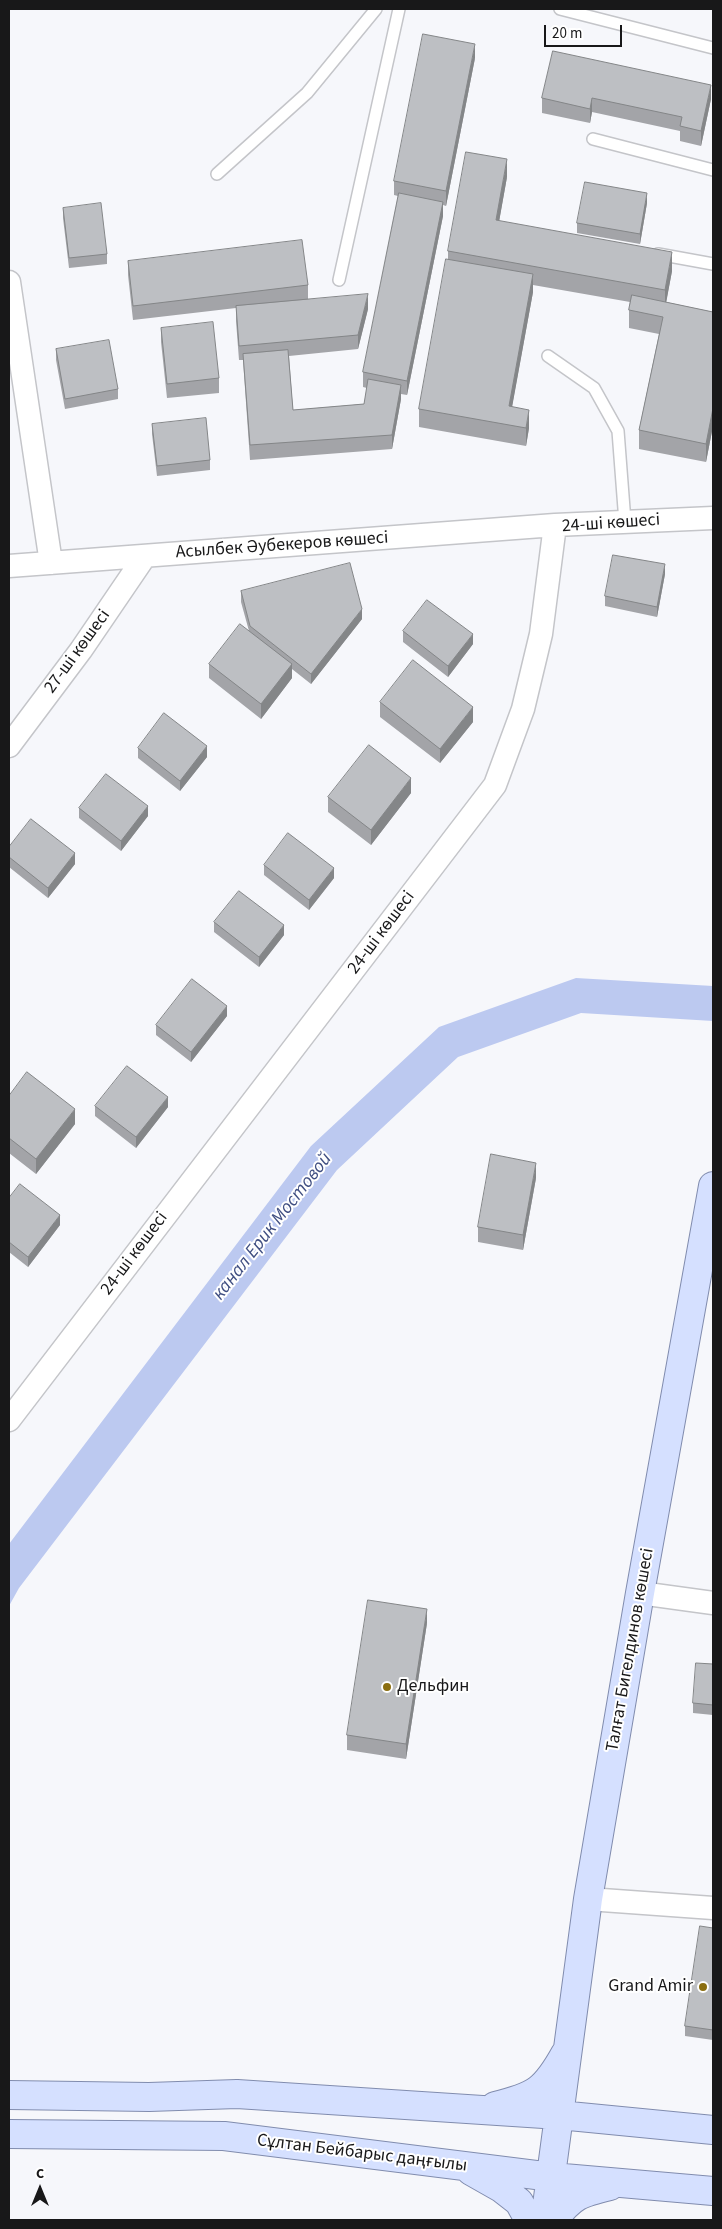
<!DOCTYPE html>
<meta charset="utf-8">
<style>
body{margin:0}
#map{position:relative;width:722px;height:2229px;overflow:hidden;background:#f6f7fb;font-family:"Source Sans 3",sans-serif}
canvas{display:block}
.frame{position:absolute;inset:0;border:10px solid #181819;pointer-events:none}
.north{position:absolute;left:15px;top:2164px;width:50px;height:50px;-webkit-text-stroke:4px #fff;paint-order:stroke;rotate:0deg;font-size:14px;font-weight:700;line-height:20px;text-align:center;color:#181819}
.north::after{content:'';display:block;margin:auto;width:18px;height:22px;background:#181819;clip-path:polygon(50% 0,100% 100%,50% 72%,0 100%)}
.scale{position:absolute;left:544px;top:25px;width:78px;height:22px;box-sizing:border-box;border:2px solid #181819;border-top:0;padding-left:6px;font-size:15px;line-height:18px;white-space:nowrap;color:#181819;-webkit-text-stroke:4px #fff;paint-order:stroke}
</style>
<div id="map">
<canvas width="722" height="2229"></canvas>
<div class="frame"></div>
<div class="north">С</div>
<div class="scale">20 m</div>
</div>
<script>
const ctx = document.querySelector('canvas').getContext('2d');
ctx.lineJoin = 'round';
function fillPath(path, color) {
  ctx.fillStyle = color;
  ctx.fill(path, 'evenodd');
}
function strokePath(path, color, width, dash) {
  ctx.strokeStyle = color;
  ctx.lineWidth = width;
  ctx.lineCap = dash ? 'butt' : 'round';
  ctx.setLineDash(dash || []);
  ctx.stroke(path);
}
function drawText(font, color, halo, rows, align = 'center') {
  ctx.font = font + ' "Source Sans 3",sans-serif';
  ctx.lineWidth = 4;
  ctx.setLineDash([]);
  ctx.textBaseline = 'middle';
  ctx.strokeStyle = halo;
  ctx.fillStyle = color;
  for (const [text, x, y, turn = 0] of rows) {
    ctx.save();
    ctx.translate(x, y);
    ctx.rotate((+turn || 0) * Math.PI / 180);
    ctx.textAlign = isNaN(turn) ? turn : align;
    if (halo) ctx.strokeText(text, 0, 0);
    ctx.fillText(text, 0, 0);
    ctx.restore();
  }
}
fillPath(new Path2D(`
 M576 978 713 986V1021L581 1013 458 1057 337 1170 19 1588 9 1606V1544L311 1146 439 1027Z`), '#bcc9f0');
const service = new Path2D(`
 M560 9 713 48
 M593 139 713 170
 M217 174 307 93 376 9
 M658 254 713 264
 M339 280 399 9
 M548 356 594 388 618 431 625 522`);
const minor = new Path2D(`
 M9 282 51 563
 M9 566 555 525
 M9 746 81 650 145 556
 M9 1420 495 785 523 709 541 634 555 525 713 518
 M640 1593 713 1603
 M588 1899 713 1908`);
const primary = new Path2D(`
 M9 2095 149 2097 237 2094 559 2115 713 2130
 M495 2106C536 2096 545 2090 565 2054
 M9 2134 224 2136 552 2177 713 2191
 M471 2171 501 2188 519 2202 529 2220
 M545 2220 588 1899 640 1593 713 1186
 M554 2220C572 2195 581 2193 610 2186`);
strokePath(service, '#c4c5c9', 14);
strokePath(minor, '#c4c5c9', 25);
strokePath(primary, '#818cae', 30);
strokePath(service, '#fff', 11);
strokePath(minor, '#fff', 22);
strokePath(primary, '#d5e0ff', 28);
fillPath(new Path2D(`
 M553 51 711 99 701 146 680 141V131L592 112 590 123 542 113V98Z
 M475 58 446 206 443 205V216L407 395 401 394V399L392 449 250 460 243 360H239L236 321V308L133 320 128 275V261L308 285V299L368 309 358 349 289 356 293 410 364 404 367 388 363 387V372L398 196 394 195V181Z
 M507 177 499 221 672 271 666 302 713 312V426L706 462 639 449V430L659 334 629 328V310L630 302 533 285V292L512 406 529 428 526 446 419 427V409L448 259V251Z
 M647 203 640 244 577 233V223Z
 M63 208 107 254V264L69 268 63 218Z
 M161 328 219 378V393L167 398 161 342Z
 M56 349 118 389V399L65 409 56 360Z
 M152 424 210 460V470L157 476 152 434Z
 M665 574 657 617 605 606V596Z
 M241 591 362 619 311 684 292 669V678L261 719 209 678V664L249 631 241 602Z
 M403 631 473 644 448 677 403 642Z
 M380 702 473 722 440 763 380 717Z
 M138 748 207 757 180 791 138 758Z
 M411 793 371 845 328 812V797Z
 M79 808 148 816 121 851 79 818Z
 M9 847 75 864 48 898 9 867Z
 M264 865 334 878 309 910 264 875Z
 M214 922 284 935 259 967 214 932Z
 M227 1016 191 1062 156 1035V1025Z
 M9 1096 75 1124 36 1174 9 1153Z
 M95 1106 168 1107 136 1148 95 1116Z
 M536 1178 523 1250 478 1242V1227Z
 M9 1198 60 1225 28 1267 9 1252Z
 M427 1623 406 1759 347 1750V1735Z
 M713 1664V1715L693 1713V1703Z
 M713 1928V2040L685 2036V2026Z`), '#a3a4a8');
fillPath(new Path2D(`
 M475 44V58L446 206V191Z
 M711 85V99L701 146V131Z
 M592 98V112L590 123V109Z
 M507 159V177L496 239V220Z
 M647 193V203L640 244V234Z
 M443 202V216L407 395V381Z
 M672 252V271L665 309V290Z
 M533 274V292L509 424V406Z
 M368 294V309L358 349V335Z
 M401 385V399L392 449V435Z
 M713 408V426L706 462V444Z
 M529 410V428L526 446V428Z
 M665 564V574L657 617V607Z
 M362 609V619L311 684V674Z
 M473 634V644L448 677V666Z
 M292 664V678L261 719V704Z
 M473 707V722L440 763V749Z
 M207 746V757L180 791V781Z
 M411 778V793L371 845V830Z
 M148 806V816L121 851V841Z
 M75 853V864L48 898V888Z
 M334 868V878L309 910V900Z
 M284 925V935L259 967V957Z
 M227 1006V1016L191 1062V1052Z
 M168 1097V1107L136 1148V1137Z
 M75 1109V1124L36 1174V1159Z
 M536 1163V1178L523 1250V1235Z
 M60 1215V1225L28 1267V1257Z
 M427 1609V1623L406 1759V1744Z`), '#848688');
const building = new Path2D(`
 M423 34 475 44 446 191 394 181Z
 M553 51 711 85 701 131 680 126 682 117 592 98 590 109 542 98Z
 M466 152 507 159 496 220 672 252 665 290 448 251Z
 M585 182 647 193 640 234 577 223Z
 M399 193 443 202 407 381 363 372Z
 M101 203 107 254 69 258 63 208Z
 M302 240 308 285 133 306 128 261Z
 M446 259 533 274 509 406 529 410 526 428 419 409Z
 M368 294 358 335 239 346 236 306Z
 M632 295 713 312V408L706 444 639 430 663 317 629 310Z
 M213 322 219 378 167 384 161 328Z
 M109 340 118 389 65 399 56 349Z
 M288 350 293 410 364 404 368 379 401 385 392 435 250 445 243 354Z
 M206 418 210 460 157 466 152 424Z
 M613 555 665 564 657 607 605 596Z
 M350 563 362 609 311 674 250 626 241 591Z
 M427 600 473 634 448 666 403 631Z
 M240 624 292 664 261 704 209 664Z
 M413 660 473 707 440 749 380 702Z
 M164 713 207 746 180 781 138 748Z
 M369 745 411 778 371 830 328 797Z
 M106 774 148 806 121 841 79 808Z
 M31 819 75 853 48 888 9 857V847Z
 M288 833 334 868 309 900 264 865Z
 M239 891 284 925 259 957 214 922Z
 M192 979 227 1006 191 1052 156 1025Z
 M127 1066 168 1097 136 1137 95 1106Z
 M27 1072 75 1109 36 1159 9 1138V1096Z
 M491 1154 536 1163 523 1235 478 1227Z
 M20 1184 60 1215 28 1257 9 1242V1198Z
 M368 1600 427 1609 406 1744 347 1735Z
 M696 1663 713 1664V1705L693 1703Z
 M700 1926 713 1928V2030L685 2026Z`);
fillPath(building, '#bdbfc3');
strokePath(building, '#848688', 1);
for (const [x, y, r, color] of [
 [387,1687,5,"#8b6e10"],
 [703,1987,5,"#8b6e10"]
]) {
  const dot = new Path2D();
  dot.arc(x, y, r, 0, 2 * Math.PI);
  ctx.fillStyle = color;
  ctx.fill(dot);
  strokePath(dot, '#fff', 2);
}
drawText('18px', '#181819', '#fff', [
 ["24-ші көшесі",611,524,-4],
 ["Асылбек Әубекеров көшесі",282,546,-4],
 ["27-ші көшесі",78,652,-54],
 ["24-ші көшесі",382,933,-53],
 ["24-ші көшесі",135,1254,-53],
 ["Талғат Бигелдинов көшесі",631,1650,-80],
 ["Сұлтан Бейбарыс даңғылы",362,2154,7]
]);
drawText('18px', '#181819', '#fff', [
 ["Дельфин",397,1687],
 ["Grand Amir",693,1987,"right"]
], 'left');
drawText('italic 19px', '#404f82', '#fff', [
 ["канал Ерик Мостовой",273,1227,-52]
]);
</script>
